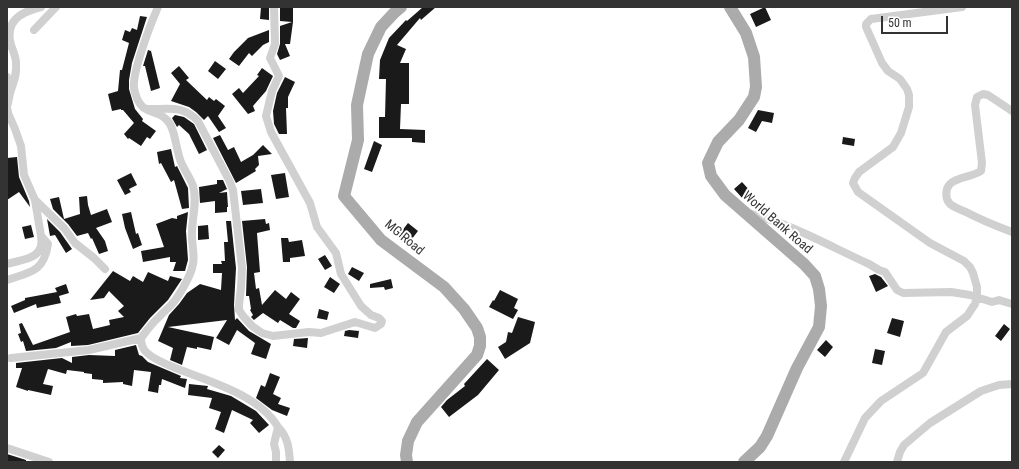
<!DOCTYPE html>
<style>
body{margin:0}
#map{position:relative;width:1019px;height:469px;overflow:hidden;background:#fff;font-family:"Roboto Condensed",sans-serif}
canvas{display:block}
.frame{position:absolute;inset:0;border:8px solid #333;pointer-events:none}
.scale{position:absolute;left:881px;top:16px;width:67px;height:18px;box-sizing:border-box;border:2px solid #333;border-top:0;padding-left:5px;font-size:12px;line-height:14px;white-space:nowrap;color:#333;-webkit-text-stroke:3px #fff;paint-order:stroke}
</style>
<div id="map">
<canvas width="1019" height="469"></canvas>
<div class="frame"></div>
<div class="scale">50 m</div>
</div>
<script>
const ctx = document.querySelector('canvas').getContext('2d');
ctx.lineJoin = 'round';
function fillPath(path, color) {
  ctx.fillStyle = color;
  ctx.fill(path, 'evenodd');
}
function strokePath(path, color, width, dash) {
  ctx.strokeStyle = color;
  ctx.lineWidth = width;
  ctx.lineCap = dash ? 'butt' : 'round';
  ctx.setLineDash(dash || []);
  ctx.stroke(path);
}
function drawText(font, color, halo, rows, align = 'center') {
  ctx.font = font + ' "Roboto Condensed",sans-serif';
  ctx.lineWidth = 4;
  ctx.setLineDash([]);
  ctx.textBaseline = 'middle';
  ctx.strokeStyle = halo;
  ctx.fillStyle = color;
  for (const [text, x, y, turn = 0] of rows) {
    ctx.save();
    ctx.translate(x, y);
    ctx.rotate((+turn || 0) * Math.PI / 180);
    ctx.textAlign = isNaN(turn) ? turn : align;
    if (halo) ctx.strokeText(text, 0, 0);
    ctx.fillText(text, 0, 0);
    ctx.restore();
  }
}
fillPath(new Path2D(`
 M261 7H269V20L260 19Z
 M280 7H293V22L290 44H285L290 56 280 60 277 54 280 44V26L292 22 280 21Z
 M423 7H436L421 20 420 18 397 45 406 49 400 63H409V104H401L400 129 425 130V143L412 142V138H379V117H385L386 79H379L380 60 389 38 406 20 407 21Z
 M765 7 771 20 756 27 750 14Z
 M140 16 147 17 132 63 129 80V89L135 109 143 119 142 121 156 131 150 139 147 137 141 146 129 138 128 139 124 134 134 123 123 110H121V109L112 111 108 94 118 91 120 70H122L129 43 122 40 125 30 130 32 132 28 137 30Z
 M269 30V42L263 45 252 56 249 53 239 66 229 59 234 52 248 38Z
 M148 50 151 51 160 88 151 91 145 66H143Z
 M215 61 226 69 218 79 208 71Z
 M179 66 189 78 186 80 207 100 209 97 214 101 216 99 225 106 218 116 226 128 219 132 208 116 204 120 196 112 189 107 171 101 180 84 171 73Z
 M262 68 273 76 266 91 253 106 255 111 248 114 232 94 239 88 243 93 259 76 257 75Z
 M285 77 295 82 288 97V108H286L287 134H279L274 124 273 111 277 93Z
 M758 110 774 113 772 123 762 121 756 132 748 128Z
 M175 115 184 117 194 124 207 150 199 154 189 134 179 125 177 127 172 118Z
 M220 135 228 150 234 147 241 162 253 155 263 145 272 154 258 156 259 165 255 169 256 171 236 183 213 138Z
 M843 137 855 139 854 146 842 144Z
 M374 141 382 145 372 172 364 169Z
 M171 149 175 167 177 166 188 188 189 208 182 209 174 180 171 182 161 163 159 164 157 152Z
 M17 157 19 177 29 201 30 207 19 192 7 200V158Z
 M131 173 137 185 129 189 131 192 125 195 117 180Z
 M285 173 289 197 276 199 271 175Z
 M217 180H223L227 189 219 193 227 192 228 207H227V212L215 213V201L200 203 199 187 217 184Z
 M742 182 752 193 744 200 734 189Z
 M261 189 263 203 243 205 241 191Z
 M87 196 88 205 91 215 107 209 112 222 96 228 105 241 108 251 99 254 92 238 91 239 88 233 77 236 68 224 53 209 50 199 59 197 64 219 80 214 79 197Z
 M131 212 136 234 138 233 142 245 133 249 125 228 122 214Z
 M188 212 186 231 188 260 185 271H173L176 262H170V257L143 262 141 251 164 247 156 224 172 218 177 219V216Z
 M47 219 60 232 72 249 66 253 55 235 50 236Z
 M265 219 266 224 269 223 270 230 257 233 260 272 254 273 256 289 259 288 262 305 275 290 286 299 291 292 300 299 289 314 300 321 296 328H293L280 320 278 323 263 313 254 320 251 317 253 315 250 310 251 309 249 296H246L247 267 242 221Z
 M226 221H231L236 268 234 305 235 320 237 318 249 331 271 344 266 359 251 354 255 343 237 330 229 345 216 338 227 320 168 327 214 337 211 350 197 347V349L187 347 182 365 170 360 173 348 158 341 169 315 179 304 187 293 200 284 221 290 222 273H213V264H222L221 261H225L224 242H228Z
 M408 223 418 231 408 244 398 236Z
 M31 225 34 237 25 239 22 227Z
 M208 225 209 239 198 240V226Z
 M281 238H288L289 242 302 240 305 256 290 258V262H283Z
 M325 255 332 266 325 270 318 259Z
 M352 267 364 273 359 281 348 274Z
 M113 271 130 281 133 276 143 282 148 272 168 281 170 276 182 279 168 300 150 318 138 333 88 345 71 346V342L56 348 26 351 23 341 21 342 18 334 21 333 19 324 22 323 33 345 70 332 66 317 76 314 77 316 89 314 93 329 110 325 109 320 124 317 118 311 124 306 109 291 104 298 90 300Z
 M875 274 881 277 888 286 876 292 869 276Z
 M330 277 340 284 334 293 324 287Z
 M391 279 393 288 385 290 384 287 370 288V284Z
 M66 284 69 293 59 296 61 303 37 308 36 304 14 313 11 306 25 300V298L57 292 55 288Z
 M500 290 518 299 514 308 518 310 513 319 489 307 493 300 494 301Z
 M319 309 329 312 327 320 317 318Z
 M518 317 535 322 530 343 505 359 498 347 506 342 508 332 512 333Z
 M892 318 904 321 900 337 887 333Z
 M1004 324 1010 329 1001 341 995 336Z
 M349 330 359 331 358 338 344 336 345 331Z
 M308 338 307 348 293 346 294 339Z
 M826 340 833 347 825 357 817 350Z
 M136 345 139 355 142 356 148 362 181 376 180 378 187 379 185 388 162 379 161 385H159L158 393 148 391 151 372 134 370 132 386 123 384V382L103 383V380L92 379V374L84 373V372L67 370 66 374 48 369 43 384 53 386 51 395 28 390V391L16 387 22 368H16V363L62 358 72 363V357L89 355 115 356V350Z
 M875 349 885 351 882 365 872 363Z
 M487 359 499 370 478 395 449 417 441 407 447 400 465 386 464 384Z
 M270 373 280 377 273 394 281 398 278 404 290 408 287 416 272 410 256 398 261 385 265 387Z
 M189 384 208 386 207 389 231 396 256 411 269 425 259 433 250 423 253 420 232 410 224 433 215 429 221 412 209 408 212 398 188 395Z
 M219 445 225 450 218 458 212 452Z
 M7 454 26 460V462H7Z`), '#1a1a1a');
strokePath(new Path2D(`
 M158 7C151 23 132 72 134 88 140 120 158 105 170 124 176 135 176 150 181 162 184 170 190 177 193 186 198 203 191 220 192 237 192 246 195 255 193 264 191 276 179 296 172 304 168 309 163 312 159 317 152 323 147 330 141 338 141 343 142 348 146 352 154 360 168 365 178 369 211 382 259 395 278 427L274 444 276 452V462
 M34 30 56 7
 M7 77 10 91
 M7 106C9 101 9 95 11 90 14 81 17 74 16 63 16 57 13 51 11 45 4 21 21 12 41 7
 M7 107 8 113 15 129 21 146 24 175 35 200 41 236 48 244C44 272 30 272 7 280
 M146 109C167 110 182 104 198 121L229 180 233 190 242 268 241 287 239 305V310L243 316 252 326 262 333 273 336 309 332 321 333 355 322 375 328 381 324 382 321 379 318 371 315 361 306 341 274 336 253 317 227 310 203 271 132 266 116 272 91 279 76 270 58 275 44 274 7
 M1012 111 988 95 983 94 977 97 975 105 982 163 981 171C972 177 957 177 950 184 945 189 945 199 950 204 954 207 961 210 966 212 981 220 996 226 1012 232
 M35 200 64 228 75 243 94 258 105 269
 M747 213C790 223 829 246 869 264L879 270 885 272 897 290 903 293 951 292 970 295 992 302 999 300 1012 304
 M7 264C24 259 45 259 41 236
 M11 358 89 350 141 338
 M278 427C288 437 289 448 290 462
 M7 448 49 462
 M844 462 865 418 881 401 923 373 946 332 967 316 975 304 977 297V287L973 273 970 267 964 261 930 243 858 192 853 183 855 178 859 172 893 147 901 133 909 107V95L907 89 900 79 888 71 882 63 866 27V24L871 19 962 7
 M897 462 900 452 904 445 930 423 981 391 999 385 1012 384`), '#d0d0d0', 8);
strokePath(new Path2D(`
 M401 7 394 13 381 27 368 54 357 105 358 140 344 196 381 240 444 287 464 309 477 328 480 337V346L477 355 417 422 408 441 406 455 407 462
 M730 7 746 33 754 57 756 87 754 97 739 120 718 142 708 163 711 176 725 195 804 264 815 276 819 289 821 306 819 327 797 368 767 436 760 447 744 462`), '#ababab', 12);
drawText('13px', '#333', '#fff', [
 ["World Bank Road",777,223,41],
 ["MG Road",404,238,40]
]);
</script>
